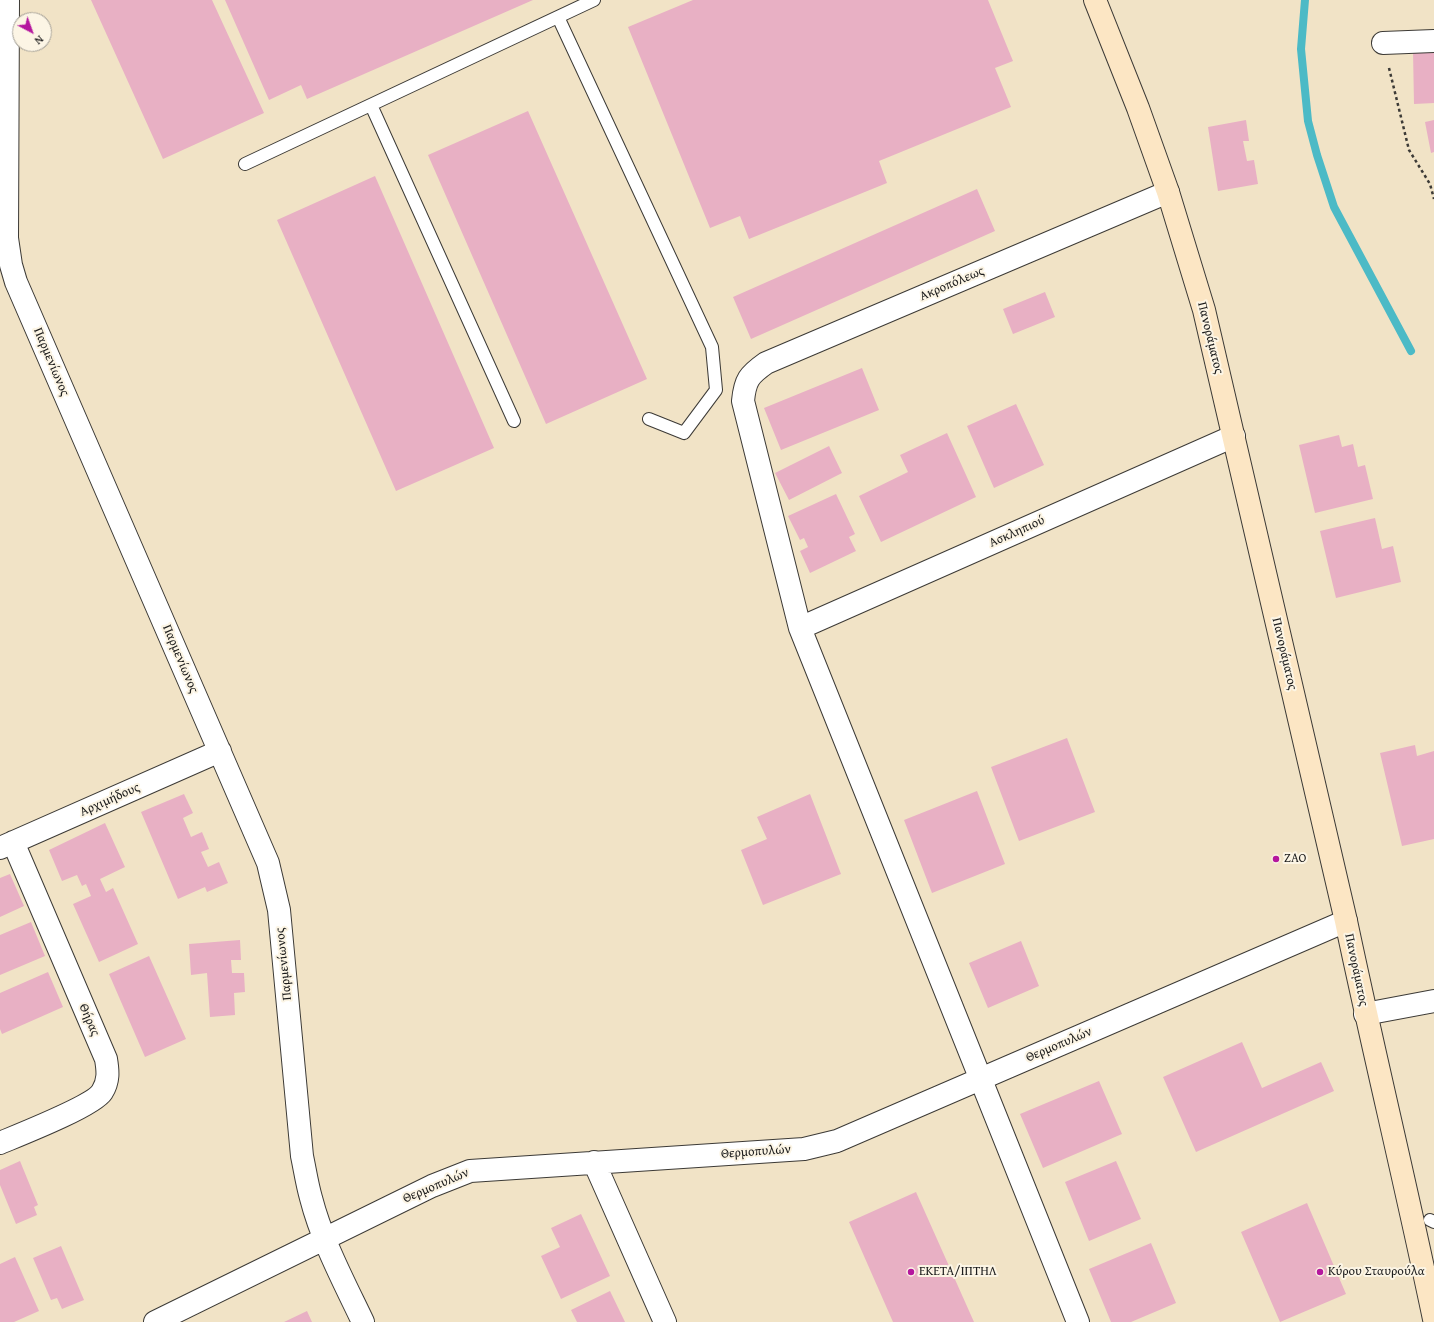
<!DOCTYPE html>
<meta charset="utf-8">
<style>
body{margin:0}
#map{position:relative;width:1434px;height:1322px;overflow:hidden;background:#f1e3c6;font-family:"Gentium Book Plus",serif}
canvas{display:block}
.north{position:absolute;left:12px;top:12px;width:40px;height:40px;box-sizing:border-box;background:#fcf5e5;border:1px solid #a29e95;border-radius:50%;rotate:139deg;font-size:11px;font-weight:700;line-height:16px;text-align:center;color:#1c1c1c}
.north::after{content:'';display:block;margin:auto;width:14px;height:18px;background:#b5179e;clip-path:polygon(50% 0,100% 100%,50% 72%,0 100%)}
</style>
<div id="map">
<canvas width="1434" height="1322"></canvas>
<div class="north">N</div>
</div>
<script>
const ctx = document.querySelector('canvas').getContext('2d');
ctx.lineJoin = 'round';
function strokePath(path, color, width, dash) {
  ctx.strokeStyle = color;
  ctx.lineWidth = width;
  ctx.lineCap = dash ? 'butt' : 'round';
  ctx.setLineDash(dash || []);
  ctx.stroke(path);
}
function fillPath(path, color) {
  ctx.fillStyle = color;
  ctx.fill(path, 'evenodd');
}
function drawText(font, color, halo, rows, align = 'center') {
  ctx.font = font + ' "Gentium Book Plus",serif';
  ctx.lineWidth = 4;
  ctx.setLineDash([]);
  ctx.textBaseline = 'middle';
  ctx.strokeStyle = halo;
  ctx.fillStyle = color;
  for (const [text, x, y, turn = 0] of rows) {
    ctx.save();
    ctx.translate(x, y);
    ctx.rotate((+turn || 0) * Math.PI / 180);
    ctx.textAlign = isNaN(turn) ? turn : align;
    if (halo) ctx.strokeText(text, 0, 0);
    ctx.fillText(text, 0, 0);
    ctx.restore();
  }
}
strokePath(new Path2D(`
 M1305 0 1301 49 1308 121 1317 155 1334 207 1411 351`), '#4cbac6', 8);
fillPath(new Path2D(`
 M91 0H212L264 113 163 159Z
 M225 0H533L307 99 301 85 269 100Z
 M693 0H988L1013 61 995 68 1011 107 879 161 887 183 749 239 740 216 710 228 628 27Z
 M1413 51H1434V103L1414 104Z
 M528 111 647 379 546 424 428 155Z
 M1246 120 1249 141H1243L1247 161 1254 160 1258 184 1218 191 1208 127Z
 M1434 120V152L1431 153 1425 122Z
 M375 176 494 448 396 491 277 220Z
 M977 189 995 231 751 339 733 297Z
 M1045 292 1055 317 1013 334 1003 309Z
 M862 368 879 410 781 450 764 408Z
 M1016 404 1044 465 994 488 967 426Z
 M947 433 976 497 881 542 859 496 908 472 900 455Z
 M1339 435 1342 447 1353 444 1358 467 1365 465 1373 499 1315 513 1299 445Z
 M829 446 842 473 789 500 775 473Z
 M836 494 855 534 849 537 856 551 810 573 800 551 808 547 804 538 800 540 788 516Z
 M1375 518 1382 549 1393 546 1401 582 1336 598 1320 531Z
 M1067 738 1095 812 1019 841 991 767Z
 M1415 745 1417 756 1434 751V839L1402 846 1380 753Z
 M977 791 1005 864 932 893 904 820Z
 M184 794 193 813 183 818 191 837 202 832 209 849 201 852 208 867 219 862 228 883 207 892 205 887 178 899 141 812Z
 M810 794 841 874 763 905 741 850 767 839 757 817Z
 M105 823 125 867 100 879 106 892 113 888 138 944 99 962 73 904 91 896 86 884 82 886 77 875 62 881 49 850Z
 M10 874 24 906 0 917V878Z
 M31 922 45 956 0 975V935Z
 M240 940 241 960H231L232 973H244L245 992 234 993 235 1015 210 1017 207 973 191 975 189 944Z
 M1021 941 1039 986 988 1008 969 963Z
 M149 956 186 1039 145 1057 109 974Z
 M48 972 63 1007 2 1034 0 1029V993Z
 M1242 1042 1262 1088 1321 1062 1334 1091 1196 1152 1163 1077Z
 M1099 1081 1122 1134 1043 1168 1020 1114Z
 M20 1161 38 1205 34 1207 37 1215 16 1224 0 1185V1170Z
 M1116 1161 1141 1219 1089 1241 1065 1182Z
 M916 1192 974 1322H893L849 1222Z
 M1307 1203 1346 1294 1280 1322 1241 1232Z
 M581 1214 610 1276 561 1299 541 1256 560 1247 551 1228Z
 M1151 1243 1176 1303 1131 1322H1111L1089 1269Z
 M61 1246 84 1300 62 1309 57 1298 51 1300 33 1258Z
 M15 1257 39 1311 14 1322H0V1264Z
 M610 1291 625 1322H577L571 1310Z
 M307 1311 312 1322H284Z`), '#e8b0c4');
const service = new Path2D(`
 M558 17 712 347 716 390 684 433 649 419
 M371 105 514 421
 M245 164 594 0
 M1430 1220 1434 1222`);
const minor = new Path2D(`
 M8 0 7 238 11 265 16 282 268 863 279 910 302 1156C305 1170 307 1184 311 1198 322 1241 344 1282 363 1322
 M1383 43 1434 41
 M800 628 1234 436
 M0 848 220 751
 M1365 1014 1434 1001
 M0 1143C19 1135 93 1106 102 1092 109 1081 108 1071 106 1059L13 842
 M594 1162 665 1322
 M155 1322 432 1186 470 1171 804 1149 837 1141 1346 921
 M1078 1322 800 628 743 401C745 380 749 375 766 363L1168 192`);
const secondary = new Path2D(`
 M1095 0 1138 108 1168 192 1204 310 1346 921C1374 1054 1406 1185 1434 1319`);
strokePath(service, '#3c3a36', 14);
strokePath(minor, '#3c3a36', 24);
strokePath(secondary, '#3c3a36', 24);
strokePath(new Path2D(`
 M1389 68 1409 150 1430 184 1434 199`), '#3c3a36', 2.5, [3, 3]);
strokePath(service, '#fff', 12);
strokePath(minor, '#fff', 22);
strokePath(secondary, '#fce6c4', 22);
for (const [x, y, r, color] of [
 [1276,859,4,"#b5179e"],
 [911,1272,4,"#b5179e"],
 [1320,1272,4,"#b5179e"]
]) {
  const dot = new Path2D();
  dot.arc(x, y, r, 0, 2 * Math.PI);
  ctx.fillStyle = color;
  ctx.fill(dot);
  strokePath(dot, '#fcf5e5', 1.5);
}
drawText('13px', '#1c1c1c', '#fcf5e5', [
 ["Ακροπόλεως",952,284,-23],
 ["Πανοράματος",1210,338,76],
 ["Παρμενίωνος",51,362,67],
 ["Ασκληπιού",1017,532,-24],
 ["Πανοράματος",1284,654,77],
 ["Παρμενίωνος",180,659,67],
 ["Αρχιμήδους",110,800,-24],
 ["Παρμενίωνος",284,964,-96],
 ["Πανοράματος",1356,970,78],
 ["Θήρας",89,1020,67],
 ["Θερμοπυλών",1059,1045,-23],
 ["Θερμοπυλών",756,1152,-4],
 ["Θερμοπυλών",436,1186,-23]
]);
drawText('13px', '#1c1c1c', '#fcf5e5', [
 ["ZAO",1284,859],
 ["ΕΚΕΤΑ/ΙΠΤΗΛ",919,1272],
 ["Κύρου Σταυρούλα",1328,1272]
], 'left');
</script>
